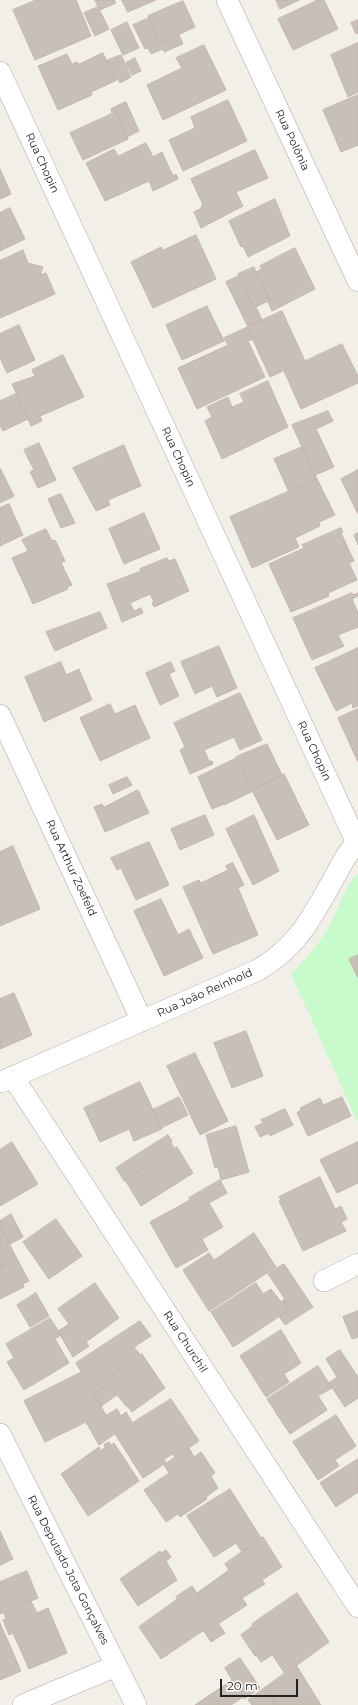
<!DOCTYPE html>
<meta charset="utf-8">
<style>
body{margin:0}
#map{position:relative;width:358px;height:1705px;overflow:hidden;background:#f2efe9;font-family:Montserrat,sans-serif}
canvas{display:block}
.scale{position:absolute;left:220px;top:1679px;width:78px;height:18px;box-sizing:border-box;border:2px solid #222;border-top:0;padding-left:5px;font-size:12px;line-height:14px;white-space:nowrap;color:#222;-webkit-text-stroke:3px #fff;paint-order:stroke}
</style>
<div id="map">
<canvas width="358" height="1705"></canvas>
<div class="scale">20 m</div>
</div>
<script>
const ctx = document.querySelector('canvas').getContext('2d');
ctx.lineJoin = 'round';
function fillPath(path, color) {
  ctx.fillStyle = color;
  ctx.fill(path, 'evenodd');
}
function strokePath(path, color, width, dash) {
  ctx.strokeStyle = color;
  ctx.lineWidth = width;
  ctx.lineCap = dash ? 'butt' : 'round';
  ctx.setLineDash(dash || []);
  ctx.stroke(path);
}
function drawText(font, color, halo, rows, align = 'center') {
  ctx.font = font + ' Montserrat,sans-serif';
  ctx.lineWidth = 3.5;
  ctx.setLineDash([]);
  ctx.textBaseline = 'middle';
  ctx.strokeStyle = halo;
  ctx.fillStyle = color;
  for (const [text, x, y, turn = 0] of rows) {
    ctx.save();
    ctx.translate(x, y);
    ctx.rotate((+turn || 0) * Math.PI / 180);
    ctx.textAlign = isNaN(turn) ? turn : align;
    if (halo) ctx.strokeText(text, 0, 0);
    ctx.fillText(text, 0, 0);
    ctx.restore();
  }
}
fillPath(new Path2D(`
 M358 873V1123L291 974C305 960 318 945 328 928 339 911 343 887 358 873Z`), '#c8facc');
const building = new Path2D(`
 M36 0H76L91 36 35 60 13 10Z
 M95 0H114L116 3 100 10Z
 M122 0H156L128 12Z
 M276 0H299L280 9Z
 M318 0H324L338 29 293 50 278 19Z
 M183 1 195 27 160 43 148 16Z
 M98 7 109 29 95 36 84 13Z
 M149 18 160 43 179 35 183 44 164 52 163 49 151 54 148 48 145 49 133 25Z
 M358 20V33L356 34 351 23Z
 M127 22 139 48 123 55 111 30Z
 M358 43V92L348 97 331 55Z
 M204 45 226 90 163 120 147 85 182 68 176 58Z
 M103 53 115 81 91 92 92 95 58 110 38 66 67 54 72 64 77 62 79 64Z
 M121 55 131 77 120 83 118 79 115 81 106 61Z
 M135 58 141 71 132 75 126 63Z
 M358 95V145L341 152 323 110Z
 M228 100 247 141 183 171 169 140 195 128 191 117Z
 M126 102 139 131 127 137 116 112 112 113 111 109Z
 M116 112 128 139 83 160 70 133Z
 M146 143 153 157 162 152 173 176 176 174 178 179 153 191 149 181 105 201 86 163 114 149 118 156Z
 M255 150 268 178 236 192 243 206 201 228 194 212 202 208 201 206 203 205 191 179Z
 M0 169 11 194 0 199Z
 M275 199 290 236 248 257 243 246 241 247 229 221Z
 M10 208 25 239 0 251V213Z
 M196 235 216 279 153 308 131 262 161 247 163 250Z
 M295 248 315 289 272 311 268 302 270 300 256 272 262 269 260 266Z
 M23 250 28 263 43 267 40 275 46 273 55 294 0 318V261Z
 M254 267 270 300 254 308 238 274Z
 M239 276 254 308 256 307 262 320 248 327 226 282Z
 M207 306 224 341 182 360 166 325Z
 M282 311 305 361 270 377 247 327Z
 M19 325 35 360 7 373 0 358V334Z
 M248 327 253 339 248 341 265 377 197 409 178 368 228 345 224 338Z
 M342 344 358 376V383L301 409 284 371Z
 M63 355 84 397 40 416 42 421 31 426 12 384 35 376 32 370Z
 M268 381 288 427 222 459 205 421 212 417 207 407 228 397 232 407 244 402 240 394Z
 M16 394 28 419 3 431 0 425V401Z
 M328 411 333 421 316 429 334 467 315 475 292 425Z
 M39 443 56 480 38 488 30 472 34 470 24 450Z
 M124 445 141 486 108 500 110 505 96 511 73 468Z
 M302 447 317 479 289 492 274 459Z
 M0 468 14 496 0 503Z
 M358 470V514L341 479Z
 M317 479 335 515 319 522 320 526 295 538 299 547 252 568 230 517Z
 M61 494 75 523 61 528 48 499Z
 M9 504 23 535 0 546V508Z
 M144 513 160 549 124 564 109 529Z
 M341 528 343 532 341 533 354 561 349 563 357 580 328 593 329 596 291 612 269 564 304 548 302 545Z
 M46 529 52 541 55 540 65 561 61 563 72 585 67 587 68 589 33 604 12 558 28 551 22 540Z
 M358 533V545L354 535Z
 M167 558 169 561 175 559 189 591 154 607 152 603 154 602 150 594 130 603 134 611 141 608 143 613 122 622 107 584 141 571 140 569Z
 M352 593 353 595 358 593V596L352 599 358 613V627L338 635 344 646 312 660 293 618Z
 M100 612 107 628 55 651 46 632Z
 M219 646 237 688 217 697 212 686 195 694 181 662Z
 M358 648V700L336 711 315 668Z
 M61 662 66 675 79 669 92 700 44 722 25 677Z
 M171 662 175 671 169 674 179 696 160 705 146 673Z
 M240 693 262 740 240 750 234 737 204 750 209 761H212L213 764 190 774 180 750 185 747 174 723Z
 M358 701V706L353 708 352 704Z
 M110 704 115 714 135 705 150 738 100 761 80 718Z
 M358 709V762L338 718Z
 M267 744 282 775 252 790 236 757Z
 M237 758 253 791 224 805V804L212 809 198 777Z
 M284 774 309 825 277 840 252 790Z
 M127 777 132 785 113 794 109 785Z
 M138 790 149 813 105 832 94 807 102 804 104 807Z
 M205 815 214 835 180 850 171 829Z
 M254 815 279 871 253 885 226 829Z
 M149 842 169 885 136 900 121 868 117 870 111 858Z
 M13 846 40 909 0 926V852Z
 M233 863 244 885 238 888 258 935 213 954 183 887 199 880 201 883 228 870 226 866Z
 M161 899 178 935 189 929 203 958 164 976 134 911Z
 M358 955V978L349 959Z
 M14 993 32 1035 0 1049V999Z
 M246 1031 263 1076 232 1088 214 1043Z
 M195 1053 228 1121 200 1135 167 1066Z
 M140 1082 162 1129 134 1141 129 1129 100 1142 84 1108Z
 M179 1097 188 1115 161 1128 153 1110Z
 M342 1097 351 1116 308 1136 297 1113 301 1110 300 1108 320 1098 323 1105Z
 M285 1109 293 1125 270 1136 269 1133 260 1137 255 1127 263 1123 261 1120Z
 M236 1126 249 1172 221 1180 218 1167 215 1168 206 1135Z
 M168 1135 172 1141 171 1143 174 1148 124 1181 116 1168Z
 M12 1142 38 1184 0 1206V1150Z
 M358 1142V1183L337 1193 320 1160Z
 M177 1147 193 1173 141 1206 125 1180Z
 M320 1177 335 1209 341 1206 347 1219 341 1222 346 1231 303 1251 279 1201 281 1200 279 1197Z
 M220 1180 227 1193 209 1203 223 1227 202 1239 208 1250 176 1268 150 1222 190 1200 189 1198Z
 M11 1214 23 1237 10 1244 0 1225V1221Z
 M56 1219 82 1256 49 1279 23 1242Z
 M0 1225 17 1259 0 1267Z
 M254 1233 276 1267 209 1311 183 1270 209 1253 214 1260Z
 M17 1259 29 1281 23 1284 24 1287 0 1299V1267Z
 M284 1264 313 1307 285 1325 279 1316 289 1310 283 1300 285 1299 268 1274Z
 M95 1283 119 1318 86 1342 89 1346 73 1357 58 1331 69 1324 58 1309Z
 M256 1283 263 1294 271 1289 281 1302 283 1300 289 1310 233 1347 211 1312Z
 M36 1293 49 1316 30 1327 17 1305Z
 M358 1311V1337L352 1339 343 1317Z
 M50 1318 61 1335 55 1339 69 1363 24 1390 7 1362 14 1358 6 1344Z
 M140 1321 151 1336 134 1347 141 1356 113 1374 117 1379 94 1394 76 1363Z
 M281 1330 301 1363 284 1374 289 1382 266 1397 240 1356Z
 M340 1350 358 1377V1398L345 1407 329 1383 337 1377 326 1359Z
 M142 1354 165 1388 132 1412 127 1406H126L117 1395 101 1406 94 1394 117 1379 113 1374Z
 M318 1366 332 1388 318 1396 327 1410 290 1434 267 1399Z
 M82 1372 116 1433 99 1445 86 1422 45 1442 24 1401Z
 M171 1399 199 1441 175 1457 173 1454 164 1459 166 1463 143 1478 115 1434Z
 M117 1409 121 1416 126 1412 132 1422 116 1433 106 1416Z
 M336 1415 356 1446 335 1460 339 1466 318 1480 293 1442Z
 M109 1442 111 1445 114 1443 139 1481 88 1516 61 1474 99 1447 101 1451 105 1447 104 1445Z
 M189 1448 194 1457 201 1452 215 1473 211 1476 218 1488 206 1497 207 1499 180 1517 178 1514 166 1522 144 1490 169 1473 164 1465Z
 M358 1459V1492L336 1507 320 1483Z
 M230 1489 261 1538 242 1552 236 1543 214 1557 187 1516Z
 M0 1531 13 1559 0 1565Z
 M263 1537 282 1567 262 1580 265 1584 242 1598 247 1605 218 1624 197 1593 229 1570 225 1564Z
 M166 1550 171 1557 166 1561 177 1580 138 1606 120 1579 160 1551 161 1553Z
 M27 1571 38 1598 0 1614V1582Z
 M192 1586 225 1633 211 1642 204 1631 201 1632 176 1597Z
 M297 1593 329 1642 285 1674 252 1624Z
 M178 1599 201 1632 161 1659 139 1627Z
 M31 1601 37 1613 48 1608 67 1653 29 1669 13 1633 9 1635 3 1620 6 1619 4 1613Z
 M0 1623 21 1671 0 1680Z
 M253 1626 272 1655 261 1662 256 1655 255 1656 241 1635Z
 M240 1658 260 1688 244 1699 243 1697 231 1705H195L232 1680 225 1668Z
 M296 1665 321 1705H277L266 1687Z
 M266 1687 277 1705H252L248 1700Z`);
fillPath(building, '#c7bfb8');
strokePath(building, '#c4b6ab', 1);
const street = new Path2D(`
 M227 0 358 281
 M0 72 357 843
 M0 715 142 1021
 M13 1077 358 1607
 M1 1082 258 970C299 945 310 920 333 880 340 867 347 852 358 842
 M324 1281 358 1264
 M0 1434 136 1705
 M23 1705 116 1666`);
strokePath(street, '#a9a9a9', 22);
strokePath(street, '#fff', 21);
drawText('11px', '#222', '#fff', [
 ["Rua Polônia",292,140,65],
 ["Rua Chopin",42,163,65],
 ["Rua Chopin",178,457,65],
 ["Rua Chopin",314,751,65],
 ["Rua Arthur Zoefeld",71,868,65],
 ["Rua João Reinhold",205,993,-24],
 ["Rua Churchil",185,1342,57],
 ["Rua Deputado Jota Gonçalves",68,1570,63]
]);
</script>
